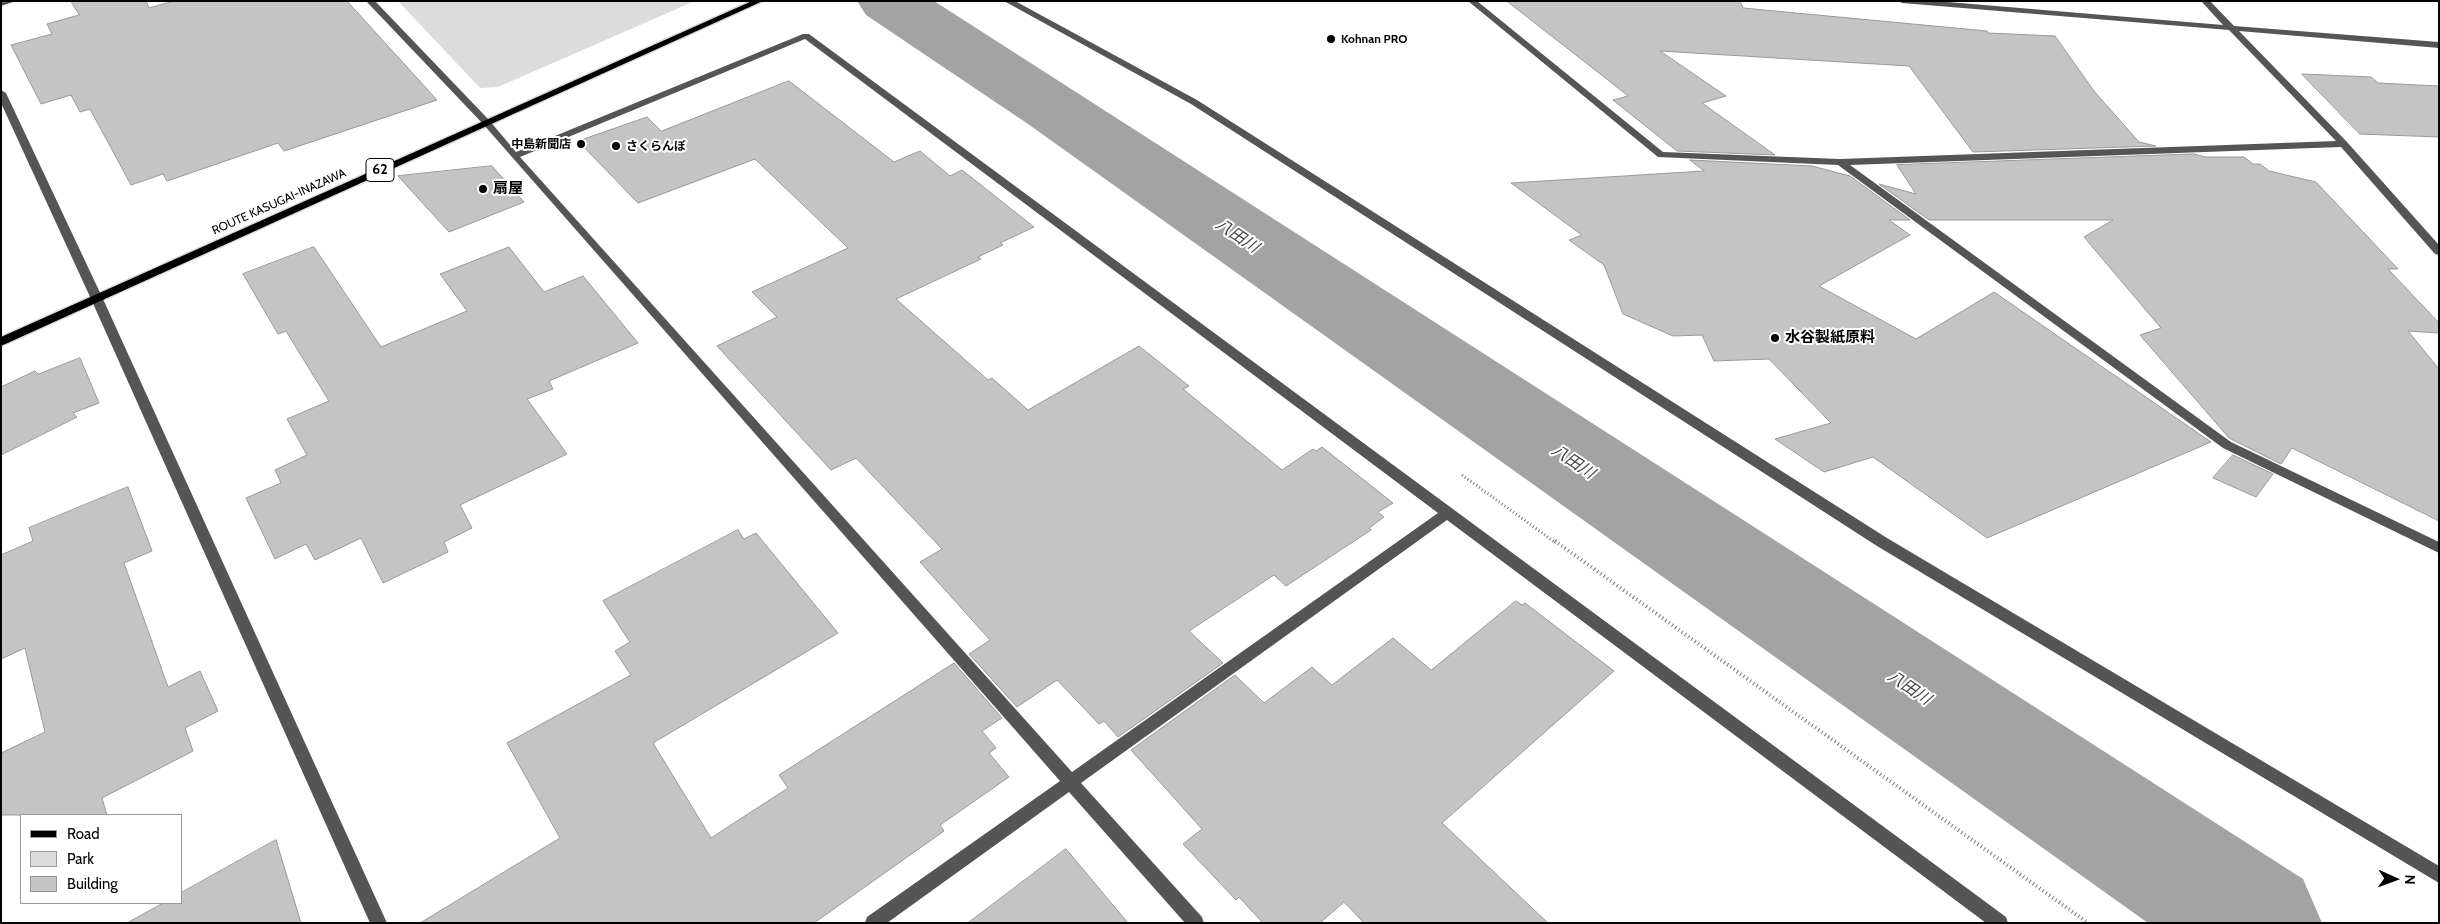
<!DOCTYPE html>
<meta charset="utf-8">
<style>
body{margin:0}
#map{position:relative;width:2440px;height:924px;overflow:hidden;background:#fff;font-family:Cabin,sans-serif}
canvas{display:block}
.frame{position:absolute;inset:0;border:2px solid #000;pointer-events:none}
.legend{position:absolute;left:20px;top:814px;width:162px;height:90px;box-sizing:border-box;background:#fff;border:1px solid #999;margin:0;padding:6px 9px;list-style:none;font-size:15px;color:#000}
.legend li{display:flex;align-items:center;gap:10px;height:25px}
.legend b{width:25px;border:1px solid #999}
.north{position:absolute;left:2370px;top:854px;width:50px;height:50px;-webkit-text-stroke:4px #fff;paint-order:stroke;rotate:92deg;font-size:14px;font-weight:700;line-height:20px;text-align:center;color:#000}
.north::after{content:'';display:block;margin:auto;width:18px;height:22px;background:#000;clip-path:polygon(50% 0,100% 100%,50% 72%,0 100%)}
</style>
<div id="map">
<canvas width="2440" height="924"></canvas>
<div class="frame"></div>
<ul class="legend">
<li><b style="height:6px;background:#000"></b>Road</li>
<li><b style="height:14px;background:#dcdcdc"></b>Park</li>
<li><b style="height:14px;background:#c4c4c4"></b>Building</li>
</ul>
<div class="north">N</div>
</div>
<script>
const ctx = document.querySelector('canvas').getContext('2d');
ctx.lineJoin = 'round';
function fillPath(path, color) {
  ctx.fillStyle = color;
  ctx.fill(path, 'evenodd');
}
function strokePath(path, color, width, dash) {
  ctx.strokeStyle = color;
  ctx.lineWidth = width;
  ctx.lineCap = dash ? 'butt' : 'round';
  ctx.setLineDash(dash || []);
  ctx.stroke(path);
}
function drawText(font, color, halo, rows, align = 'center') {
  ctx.font = font + ' Cabin,"Noto Sans JP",sans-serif';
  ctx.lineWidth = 4;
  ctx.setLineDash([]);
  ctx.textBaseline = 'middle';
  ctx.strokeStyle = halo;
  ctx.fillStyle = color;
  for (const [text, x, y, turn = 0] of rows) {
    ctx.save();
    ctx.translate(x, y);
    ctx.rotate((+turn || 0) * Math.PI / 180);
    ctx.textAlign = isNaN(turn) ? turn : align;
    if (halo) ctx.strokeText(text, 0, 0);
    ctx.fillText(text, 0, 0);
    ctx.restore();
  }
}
fillPath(new Path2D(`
 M398 1H695L498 87 480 88Z`), '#dcdcdc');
fillPath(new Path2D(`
 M857 1H934L2303 879 2322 923H2148L1028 124 866 15Z`), '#a3a3a3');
const building = new Path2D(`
 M71 1H146L149 8 174 1H347L437 100 284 151 278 143 167 181 163 174 131 185 90 109 80 112 71 95 41 104 11 45 52 34 47 24 79 15Z
 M1507 1H1740L1743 8 1987 31 1988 33 2055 36 2094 91 2139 142 2156 146 1973 152 1909 66 1660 51 1726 96 1702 103 1775 155 1677 151 1613 100 1628 96Z
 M2302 74 2371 77 2378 83 2439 86V137L2360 134Z
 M789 81 894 162 920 151 950 176 962 170 1034 227 1000 243 1003 245 978 257 981 259 896 299 988 380 992 378 1028 410 1139 346 1189 386 1183 389 1282 470 1313 449 1316 451 1322 447 1393 503 1378 512 1384 517 1369 528 1371 530 1286 586 1274 575 1189 631 1223 663 1118 737 1104 721 1099 724 1057 680 1017 707 969 654 990 640 920 562 942 549 856 458 831 470 717 346 777 317 752 292 848 248 755 159 638 203 578 141 647 117 661 131Z
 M2194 154 2205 157H2244L2253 164H2260L2269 171 2316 182 2398 269H2388L2439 323V333L2408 331 2439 369V521L2292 448 2281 464 2229 438 2140 335 2161 328 2084 237 2113 220H1929L1879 184 1916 194 1897 165Z
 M1690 160 1812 166 1850 176 1910 220H1889L1910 235 1819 286 1916 339 1994 292 2211 442 1987 538 1873 457 1824 472 1775 439 1831 423 1769 359 1714 361 1702 335 1673 336 1623 314 1604 265 1569 240 1582 235 1511 183 1704 171Z
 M492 166 524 202 449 232 398 176Z
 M314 247 381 347 467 311 440 274 509 247 544 292 583 276 638 343 549 381 553 389 527 399 567 454 460 505 472 528 444 542 448 552 383 583 361 538 315 560 306 544 275 559 246 498 281 483 275 470 307 455 287 419 329 401 286 331 278 334 243 274Z
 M80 358 99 403 73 413 77 417 1 455V387L35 371 38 374Z
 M2233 455 2273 474 2256 497 2213 478Z
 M128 487 152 551 124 563 168 687 200 671 218 711 185 728 193 751 102 798 107 815H1V753L45 732 25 648 1 659V555L33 541 29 528Z
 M738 530 744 539 756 533 838 633 653 743 711 838 788 788 779 775 954 663 1002 718 982 731 996 748 989 753 1009 777 940 825 944 831 814 923H420L560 838 507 743 631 675 615 651 630 642 603 601Z
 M1516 601 1522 605 1525 603 1614 671 1442 823 1548 923H1364L1344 902 1320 923H1263L1239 897 1236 900 1183 844 1202 829 1131 750 1235 675 1264 703 1312 667 1332 685 1393 638 1431 670Z
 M276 840 301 923H127L163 903H181V893Z
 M1066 849 1128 923H968Z`);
fillPath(building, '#c4c4c4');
strokePath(building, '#999', 1);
const major = new Path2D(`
 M752 1H763L1 346V337Z`);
strokePath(major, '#dbdbdb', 3);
strokePath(new Path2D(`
 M1462 475 1556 543`), '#777', 3, [1, 2.5]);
strokePath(new Path2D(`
 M1555 541 2088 923`), '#777', 4, [1, 3]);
fillPath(new Path2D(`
 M1 1H16L1 6Z
 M366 1H375L489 120 516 152 803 34H809L2006 917 2008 923H1986L1447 520 1081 783 1202 917 1204 923H1185L1069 792 887 923H865L867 917 1060 781 483 124ZM805 39 1438 513 1072 772 520 157Z
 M1004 1H1015L1197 100 1887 538 2439 866V883L1877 546 1191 104Z
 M1468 1H1477L1663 152 1840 159 2336 141 2229 30 1902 3 1898 1H1936L2223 25 2201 1H2210L2234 26 2439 42V48L2239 31 2347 142 2439 245V255L2435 254 2341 147 1850 165 2231 442 2439 542V553L2223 448 1838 165 1658 157Z
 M1 90 6 93 103 299 387 923H370L91 299 1 103Z`), '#555');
fillPath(major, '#000');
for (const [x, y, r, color] of [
 [1331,39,5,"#000"],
 [581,144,5,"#000"],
 [616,146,5,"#000"],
 [483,189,5,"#000"],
 [1775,338,5,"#000"]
]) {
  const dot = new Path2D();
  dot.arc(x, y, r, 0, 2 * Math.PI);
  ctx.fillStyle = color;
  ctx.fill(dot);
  strokePath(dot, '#fff', 2);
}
drawText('bold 12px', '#000', '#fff', [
 ["Kohnan PRO",1341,39],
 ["中島新聞店",571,144,"right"],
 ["さくらんぼ",626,146]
], 'left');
drawText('12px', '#000', '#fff', [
 ["ROUTE KASUGAI-INAZAWA",279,202,-24]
]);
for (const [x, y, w] of [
 [380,170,28]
]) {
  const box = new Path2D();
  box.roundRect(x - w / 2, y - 11.5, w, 23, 4);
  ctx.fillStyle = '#fff';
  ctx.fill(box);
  strokePath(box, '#000', 1);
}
drawText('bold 14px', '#000', null, [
 ["62",380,170]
]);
drawText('bold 15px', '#000', '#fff', [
 ["扇屋",493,189],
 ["水谷製紙原料",1785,338]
], 'left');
drawText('italic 16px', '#444', '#fff', [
 ["八田川",1237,236,34],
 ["八田川",1573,462,34],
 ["八田川",1909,688,34]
]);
</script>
